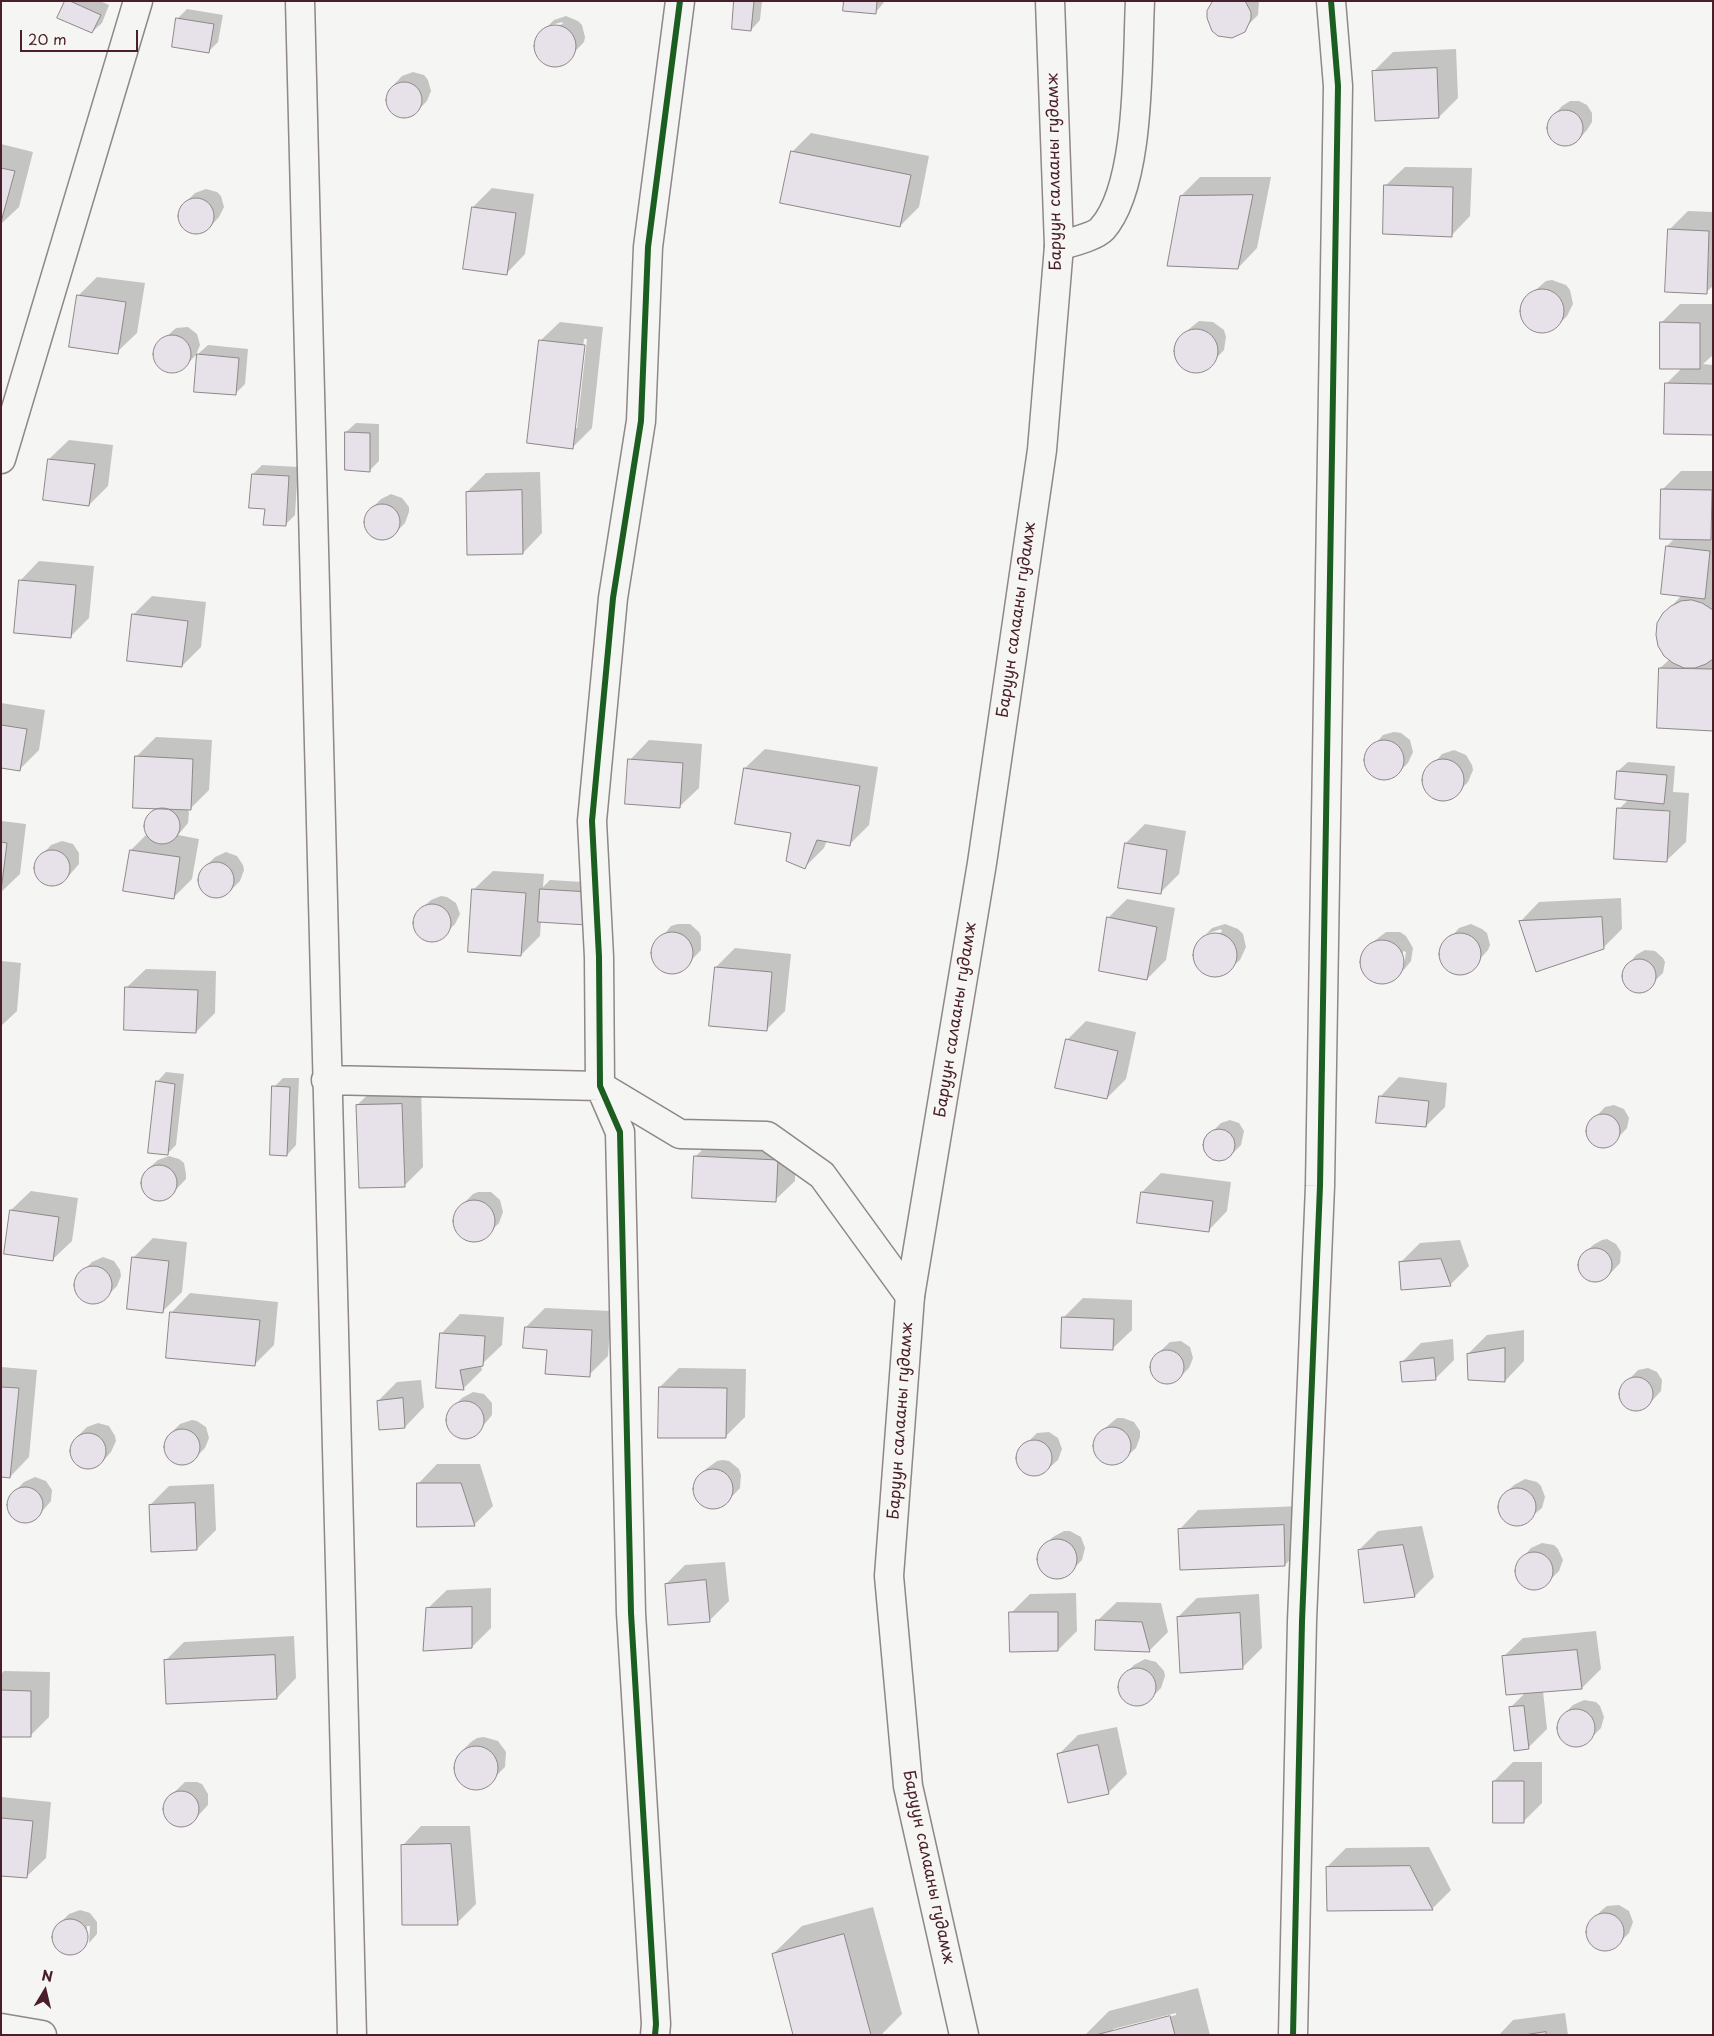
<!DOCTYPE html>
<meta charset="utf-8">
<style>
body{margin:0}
#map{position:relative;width:1714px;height:2036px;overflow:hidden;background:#f5f5f3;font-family:"Playpen Sans",sans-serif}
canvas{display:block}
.frame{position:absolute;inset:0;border:2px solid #4a1f2b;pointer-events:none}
.north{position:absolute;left:20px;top:1966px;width:50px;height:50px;-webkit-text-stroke:4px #f6f6f2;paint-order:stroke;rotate:9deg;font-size:14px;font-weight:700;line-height:20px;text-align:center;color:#4a1f2b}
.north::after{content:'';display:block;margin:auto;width:18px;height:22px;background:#4a1f2b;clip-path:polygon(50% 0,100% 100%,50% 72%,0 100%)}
.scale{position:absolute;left:20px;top:30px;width:118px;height:22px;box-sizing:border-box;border:2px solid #4a1f2b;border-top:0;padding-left:6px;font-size:15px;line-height:18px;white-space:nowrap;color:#4a1f2b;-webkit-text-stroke:4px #f6f6f2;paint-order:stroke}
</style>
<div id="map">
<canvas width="1714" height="2036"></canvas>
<div class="frame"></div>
<div class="north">N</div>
<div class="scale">20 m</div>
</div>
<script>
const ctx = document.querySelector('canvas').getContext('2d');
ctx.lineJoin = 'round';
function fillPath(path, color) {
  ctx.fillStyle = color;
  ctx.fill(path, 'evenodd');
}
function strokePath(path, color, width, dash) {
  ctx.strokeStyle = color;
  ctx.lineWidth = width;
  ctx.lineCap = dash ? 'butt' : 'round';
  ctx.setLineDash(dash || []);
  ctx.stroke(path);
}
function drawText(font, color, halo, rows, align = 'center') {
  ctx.font = font + ' "Playpen Sans",sans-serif';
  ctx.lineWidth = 4.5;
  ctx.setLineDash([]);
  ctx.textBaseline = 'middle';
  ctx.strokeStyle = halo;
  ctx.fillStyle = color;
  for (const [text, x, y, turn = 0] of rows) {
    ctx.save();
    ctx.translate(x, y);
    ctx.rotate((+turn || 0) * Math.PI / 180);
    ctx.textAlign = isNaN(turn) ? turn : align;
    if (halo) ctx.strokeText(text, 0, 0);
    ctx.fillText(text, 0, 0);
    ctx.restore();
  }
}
fillPath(new Path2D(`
 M66 1H100L109 5 102 23 92 32Z
 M735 1H762L760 20 751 30Z
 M845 1H885L876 12Z
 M1215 1H1259L1258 15 1238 35 1232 37 1219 34 1209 24 1208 18Z
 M187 9 223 15 218 42 208 52 173 46 178 18Z
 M566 16 578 21 582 25 585 37 584 42 565 62 552 65 541 59 536 47 537 41 546 28 563 24 562 22 548 26 554 20Z
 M1456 49 1458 98 1439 117 1373 72 1393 52Z
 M413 72 424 75 428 80 431 91 427 101 413 115 401 117 396 115 388 108 387 96 388 91 402 76Z
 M1570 101H1579L1587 105 1592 113V122L1587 130 1578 140 1570 144 1561 145 1553 140 1549 133 1548 124 1553 116 1562 106Z
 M811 133 929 156 919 207 900 226 792 152Z
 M1 144 33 152 19 207 1 224Z
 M1405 167 1472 168 1470 216 1451 236 1385 186Z
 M1200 177H1271L1257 248 1238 268 1181 196Z
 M492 188 534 194 525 254 506 274 473 207Z
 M206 189 217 192 221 196 224 207 219 217 210 227 200 233 189 232 181 224 179 219 181 207 195 193Z
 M1688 211 1713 212V286L1706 292 1669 230Z
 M97 277 145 283 137 333 117 352 78 296Z
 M1552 280 1566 285 1570 290 1573 304 1567 316 1557 326 1545 332 1531 329 1522 319 1521 313 1524 300 1546 281Z
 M1680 304H1713V355L1703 364 1713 365V434L1667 383 1682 368 1661 323Z
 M1199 321 1213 322 1224 330 1226 337 1224 350 1205 370 1198 372 1185 369 1176 359 1175 345 1183 334Z
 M560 322 603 327 592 428 572 448 540 341ZM584 339H587L577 428H574Z
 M188 327 197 334 200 345 196 355 182 369 170 371 160 366 155 356 157 345 176 328Z
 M208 345 248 349 245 384 235 394 198 354Z
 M356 423 379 424V461L370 470 346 432Z
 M69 440 113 445 108 486 89 505 49 459Z
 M262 465 298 467 295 515 286 524 253 474Z
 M1681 471H1713V729L1660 668 1670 659 1664 614 1682 595 1667 546 1675 538 1662 490Z
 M540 472 542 533 523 553 467 492 486 473Z
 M391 494 402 498 409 507V512L405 523 395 533 385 539H380L370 534 364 524 367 513 381 499Z
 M39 561 94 566 89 618 70 637 20 581Z
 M152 596 206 602 201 647 182 666 133 615Z
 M1 703 45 710 39 750 20 769 1 767Z
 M1394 732 1401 733 1410 740 1413 752 1408 763 1398 773 1393 777 1381 779 1370 773 1365 761 1366 755 1383 735Z
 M156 737 212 740 209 790 190 809H187L189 812 188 823 178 835 199 839 192 879 173 898 125 890 131 850 147 834 145 829 147 818 157 808 136 757Z
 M649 740 702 744 699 788 679 807 630 760Z
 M765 749 878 767 869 825 850 844 827 840 824 848 805 867 792 832 737 823 745 768Z
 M1454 750 1466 755 1472 765 1473 770 1468 782 1453 797 1440 799 1429 793 1424 781V775L1442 754Z
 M1628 762 1675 766 1673 792 1689 793 1686 842 1666 861 1619 809 1629 799 1618 771Z
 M1 821 26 824 20 874 1 892Z
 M1145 824 1186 831 1179 874 1160 893 1126 843Z
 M62 841 73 844 79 853V864L66 879 56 885 45 884 40 881 35 871 37 860 51 845Z
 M226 852 237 856 243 865 244 870 240 881 230 891 220 897H214L204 892 199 882V876L205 867 215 857Z
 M493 871 544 874 543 887 550 880 598 883 541 921 540 936 521 955 473 890Z
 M441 896 447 897 456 903 460 914 455 924 441 938 430 941 420 936 415 925V920L421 909 431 900Z
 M1621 898 1622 929 1603 948 1520 922 1539 902Z
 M1127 899 1175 908 1166 960 1147 979 1108 918Z
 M678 924H690L699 932 701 937V950L682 970 669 972 658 966 653 954 654 947 671 926Z
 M1225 924 1238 929 1243 934 1246 947 1240 960 1230 969 1224 974 1211 975 1199 969 1194 956V950L1204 935V937L1222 932 1221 929 1206 934 1212 928Z
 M1471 924 1482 929 1487 933 1490 945 1488 950 1470 970 1457 973 1446 967 1442 961 1441 949 1459 928Z
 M1386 932H1400L1406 936 1413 948 1411 961 1403 971 1406 952 1403 951 1401 973 1392 980 1378 983 1366 976 1363 970 1362 956 1369 945Z
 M735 948 791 954 785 1011 766 1030 716 967Z
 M1645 950 1655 951 1663 958 1665 962 1663 973 1645 990 1635 991 1630 989 1624 981V970L1636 955Z
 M1 961 21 963 17 1011 1 1026Z
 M146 969 216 971 215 1013 196 1032 126 988Z
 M1086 1021 1136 1032 1126 1079 1107 1098 1067 1040Z
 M166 1072 184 1074 176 1145 167 1154 157 1082Z
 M1399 1077 1447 1083 1445 1107 1426 1126 1380 1097Z
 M283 1078H299L296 1145 287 1155 274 1087Z
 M421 1085 423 1167 404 1186 357 1105 377 1086Z
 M1614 1105 1624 1109 1629 1118 1627 1128 1614 1142 1605 1147 1594 1144 1588 1136V1125L1605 1107Z
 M1230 1120 1239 1123 1244 1131 1241 1145 1231 1155 1222 1160 1212 1158 1206 1151 1207 1137 1221 1123Z
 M714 1138 796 1141 795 1181 775 1200 695 1157Z
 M169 1156 179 1159 184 1163 186 1174V1179L168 1198 157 1200 152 1199 143 1191 142 1180 148 1169 158 1160Z
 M1161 1173 1231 1182 1227 1211 1208 1231 1142 1192Z
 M31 1191 78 1198 72 1241 52 1260 11 1210Z
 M478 1192H491L500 1200 503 1212 499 1223 489 1233 477 1240H471L464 1238 459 1234 454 1222 458 1209 473 1194Z
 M153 1238 187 1242 182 1292 162 1312 134 1257Z
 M1607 1239 1616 1244 1621 1252 1620 1263 1607 1277 1597 1281 1587 1279 1583 1275 1580 1265 1583 1255 1593 1245 1602 1240Z
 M1460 1240 1469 1266 1450 1285 1400 1263 1420 1243Z
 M103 1257 114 1261 120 1270 121 1276 117 1286 107 1296 97 1302 86 1301 78 1293 76 1288 78 1276 92 1262Z
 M190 1293 278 1302 274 1345 255 1364 171 1313Z
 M1083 1298 1132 1300V1330L1112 1349 1064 1317Z
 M545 1308 611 1311 608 1356 589 1375 548 1349 526 1327Z
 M460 1314 504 1317 502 1345 481 1365 482 1370 463 1389 441 1334Z
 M1524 1330V1361L1505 1381 1468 1354 1487 1335Z
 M1453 1339 1454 1360 1435 1379 1402 1362 1421 1343Z
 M1181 1341 1190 1347 1193 1358 1189 1368 1179 1378 1169 1383H1164L1152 1374V1359L1170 1342Z
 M1 1367 37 1370 29 1457 10 1477 1 1476Z
 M679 1368 746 1369 745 1417 726 1436 660 1387Z
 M1648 1368 1657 1372 1662 1380 1661 1391 1648 1405 1638 1409 1628 1407 1621 1399V1388L1638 1370Z
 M421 1380 424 1407 405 1427 381 1429 378 1401 397 1382Z
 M473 1392 484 1394 492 1403V1415L479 1431 470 1437H458L453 1434 447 1423 449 1412 462 1398Z
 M1117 1418H1123L1134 1422 1140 1431V1437L1136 1448 1126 1457 1115 1463 1110 1464 1099 1457 1094 1446 1098 1434Z
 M192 1420 197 1421 206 1427 209 1438 205 1448 191 1462 180 1465 170 1459 166 1455 165 1444 171 1433 180 1424Z
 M98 1423 109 1426 115 1436 116 1441 111 1452 102 1462 97 1466 87 1468 76 1463 73 1459 71 1447 77 1437 87 1427Z
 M1049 1432 1058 1438 1062 1449 1058 1460 1043 1473 1032 1476 1027 1474 1019 1465 1017 1461 1020 1450 1037 1433Z
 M723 1460 729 1461 739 1469 741 1475 740 1488 726 1503 715 1508 703 1505 695 1496 694 1484 697 1478 706 1469 717 1461Z
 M437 1464H480L493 1506 474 1525 418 1484Z
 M35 1477 46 1481 52 1490 51 1501 38 1516 29 1522 17 1521 13 1518 8 1507 10 1496 24 1482Z
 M1525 1479 1537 1482 1541 1486 1545 1497 1542 1508 1522 1524H1511L1506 1521 1500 1511V1505L1505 1494 1514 1485Z
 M214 1484 216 1530 197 1549 150 1505 169 1486Z
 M1302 1506 1304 1545 1285 1565 1179 1530 1198 1510Z
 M1422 1526 1434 1577 1415 1596 1365 1601 1359 1550 1378 1531Z
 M1064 1531H1070L1081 1537 1085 1548 1082 1560 1072 1570 1062 1577H1050L1041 1569 1038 1558 1043 1547 1053 1537Z
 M1542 1543 1554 1545 1558 1549 1563 1560 1559 1571 1549 1581 1544 1585 1534 1589 1523 1584 1517 1574 1516 1569 1522 1558 1531 1548Z
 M725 1562 729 1601 709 1621 666 1584 685 1565Z
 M491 1588V1628L472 1647 427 1609 447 1590Z
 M1076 1593 1077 1631 1058 1650 1011 1613 1030 1594Z
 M1259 1594 1262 1648 1243 1667 1178 1617 1197 1598Z
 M1117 1602 1161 1603 1168 1632 1149 1651 1097 1621Z
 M1596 1631 1601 1669 1582 1688 1543 1691 1547 1729 1528 1748 1510 1708 1526 1692 1503 1657 1523 1638Z
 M294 1636 296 1678 277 1698 165 1661 184 1642Z
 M1145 1659 1156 1662 1164 1671 1165 1676 1161 1688 1147 1702 1136 1705 1125 1701 1122 1696 1119 1685 1124 1675 1134 1665Z
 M4 1671 50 1672 49 1717 30 1736H1V1674Z
 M1584 1700 1596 1702 1600 1706 1604 1717 1601 1728 1591 1738 1586 1742 1575 1746 1565 1741 1561 1737 1558 1726 1563 1715 1573 1705Z
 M1117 1727 1127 1774 1108 1793 1059 1754 1078 1735Z
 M484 1737 498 1741 506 1752 505 1767 485 1787 478 1789 465 1787 456 1777 455 1764 461 1752 471 1742 477 1738Z
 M1513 1762H1542V1803L1523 1822 1494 1781Z
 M185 1782H197L202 1784 208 1794V1805L195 1819 185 1826 174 1824 170 1821 164 1811 166 1800Z
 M1 1797 51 1802 46 1858 26 1877 1 1874Z
 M421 1826H470L476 1904 457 1923 402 1846Z
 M1429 1847 1451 1890 1432 1909 1327 1867 1346 1848Z
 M1619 1905 1629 1911 1633 1922 1629 1933 1615 1947 1610 1950 1598 1949 1590 1942 1587 1930 1592 1920 1602 1910 1607 1906Z
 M873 1907 902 2014 881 2035H795L773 1954 802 1926Z
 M80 1910 90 1913 97 1922V1934L89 1943 90 1926H87V1944L74 1954 68 1955 58 1950 53 1940V1934L59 1924 69 1914Z
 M1198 1988 1210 2035H1085L1109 2011ZM1176 2013V2015L1113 2032V2029Z
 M1565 2013 1568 2035H1499L1513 2020Z`), '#0003');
const building = new Path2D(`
 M65 1H70L101 15 92 33 57 18Z
 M734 1H754L751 31 732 29Z
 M844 1H877L876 14 843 11Z
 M1213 1H1245L1251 12V19L1245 32 1232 38 1218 36 1212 31 1207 18V11Z
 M176 18 214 24 209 53 172 47Z
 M534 46a21 21 0 1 1 42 0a21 21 0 1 1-42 0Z
 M1437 68 1439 118 1375 121 1372 71Z
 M386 100a18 18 0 1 1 36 0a18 18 0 1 1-36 0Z
 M1547 128a18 18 0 1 1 36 0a18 18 0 1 1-36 0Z
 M791 151 911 175 900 227 780 203Z
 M1 168 15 171 1 222Z
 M1384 185 1453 187 1452 237 1383 234Z
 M1253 195 1238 269 1167 266 1180 196Z
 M178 216a18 18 0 1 1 36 0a18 18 0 1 1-36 0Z
 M472 207 516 213 507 275 463 269Z
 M1668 229 1709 231 1707 294 1665 292Z
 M1520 311a22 22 0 1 1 44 0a22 22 0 1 1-44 0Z
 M77 295 126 302 118 354 69 347Z
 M1660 322 1700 323V369H1660Z
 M1174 351a22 22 0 1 1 44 0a22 22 0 1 1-44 0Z
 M153 354a19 19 0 1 1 38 0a19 19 0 1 1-38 0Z
 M539 340 585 345 573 449 527 443Z
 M197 354 239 358 236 395 194 392Z
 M1665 383 1713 384V435L1664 434Z
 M345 432 370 433V472L345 470Z
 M48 459 95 464 89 506 43 500Z
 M252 474 289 476 286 526 263 525 265 509 249 508Z
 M1661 489 1712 490 1711 540 1660 539Z
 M522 490 523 554 467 555 466 492Z
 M364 522a18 18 0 1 1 36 0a18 18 0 1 1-36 0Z
 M1666 546 1710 551 1705 599 1661 594Z
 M19 580 76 585 71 638 14 633Z
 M1692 600 1702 603 1713 610V659L1706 664 1695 668H1684L1673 663 1664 656 1658 646 1656 635 1657 623 1663 613 1671 606 1681 601Z
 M132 614 188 621 182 667 127 661Z
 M1659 668 1713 669V731L1657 728Z
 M1 725 27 729 20 771 1 768Z
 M1364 760a20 20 0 1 1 40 0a20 20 0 1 1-40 0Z
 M135 756 193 759 191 810 133 808Z
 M628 759 683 763 680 808 625 804Z
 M1422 780a21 21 0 1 1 42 0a21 21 0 1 1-42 0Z
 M744 768 860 786 850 846 817 840 805 869 786 861 791 833 735 824Z
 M1617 771 1667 775 1664 804 1615 799Z
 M144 826a18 18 0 1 1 36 0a18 18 0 1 1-36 0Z
 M1617 808 1670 811 1667 862 1614 859Z
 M1 842 7 843 1 891Z
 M1125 843 1167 850 1161 894 1118 888Z
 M34 868a18 18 0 1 1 36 0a18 18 0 1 1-36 0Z
 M130 850 180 857 174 899 123 891Z
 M198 880a18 18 0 1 1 36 0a18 18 0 1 1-36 0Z
 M472 889 526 893 521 956 468 952Z
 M540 889 589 892 587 925 538 922Z
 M413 923a19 19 0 1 1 38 0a19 19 0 1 1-38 0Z
 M1107 917 1157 927 1147 980 1099 971Z
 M1602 917 1604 949 1536 972 1519 921Z
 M651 953a21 21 0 1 1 42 0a21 21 0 1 1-42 0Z
 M1193 955a22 22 0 1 1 44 0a22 22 0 1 1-44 0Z
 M1439 954a21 21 0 1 1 42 0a21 21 0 1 1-42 0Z
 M1360 962a22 22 0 1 1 44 0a22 22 0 1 1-44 0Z
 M1622 976a17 17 0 1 1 34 0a17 17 0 1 1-34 0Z
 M715 967 772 972 767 1031 709 1026Z
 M125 987 198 990 196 1033 124 1030Z
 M1066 1039 1118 1051 1107 1099 1055 1088Z
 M156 1081 175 1084 168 1155 148 1153Z
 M272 1086 290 1087 287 1156 270 1155Z
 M1379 1096 1429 1101 1426 1127 1376 1123Z
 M402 1104 405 1187 359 1188 356 1105Z
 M1586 1131a17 17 0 1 1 34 0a17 17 0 1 1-34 0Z
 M1203 1145a16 16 0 1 1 32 0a16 16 0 1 1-32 0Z
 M694 1156 778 1160 776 1202 692 1198Z
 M141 1183a18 18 0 1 1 36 0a18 18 0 1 1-36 0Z
 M1141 1192 1213 1201 1209 1232 1137 1223Z
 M453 1221a21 21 0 1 1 42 0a21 21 0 1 1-42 0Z
 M10 1210 59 1217 53 1261 4 1254Z
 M1578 1265a17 17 0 1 1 34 0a17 17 0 1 1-34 0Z
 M132 1257 169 1261 163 1313 127 1309Z
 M1441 1259 1451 1286 1401 1290 1399 1262Z
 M74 1285a19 19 0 1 1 38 0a19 19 0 1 1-38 0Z
 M170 1312 260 1320 255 1366 166 1358Z
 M1062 1317 1114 1319 1113 1350 1061 1348Z
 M525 1327 592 1330 590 1377 545 1374 547 1350 523 1348Z
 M440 1333 485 1336 483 1366 460 1370 464 1390 436 1388Z
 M1505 1348V1382L1468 1380 1467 1354Z
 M1150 1367a17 17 0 1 1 34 0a17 17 0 1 1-34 0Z
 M1434 1358 1436 1380 1402 1382 1400 1362Z
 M1619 1394a17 17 0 1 1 34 0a17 17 0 1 1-34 0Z
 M1 1387 19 1388 10 1478 1 1477Z
 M659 1387 727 1388 726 1438H658Z
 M403 1398 405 1428 379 1430 377 1401Z
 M446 1420a19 19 0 1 1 38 0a19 19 0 1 1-38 0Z
 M1093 1446a19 19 0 1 1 38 0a19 19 0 1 1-38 0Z
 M164 1447a18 18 0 1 1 36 0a18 18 0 1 1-36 0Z
 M70 1451a18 18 0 1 1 36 0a18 18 0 1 1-36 0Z
 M1016 1458a18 18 0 1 1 36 0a18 18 0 1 1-36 0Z
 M693 1489a20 20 0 1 1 40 0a20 20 0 1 1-40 0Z
 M417 1483H461L475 1526 417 1527Z
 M7 1505a18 18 0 1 1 36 0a18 18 0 1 1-36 0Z
 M1498 1507a19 19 0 1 1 38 0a19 19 0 1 1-38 0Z
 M195 1503 197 1550 151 1552 149 1505Z
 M1284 1525 1285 1566 1180 1570 1178 1529Z
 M1037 1559a20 20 0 1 1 40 0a20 20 0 1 1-40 0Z
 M1403 1545 1415 1597 1364 1603 1358 1550Z
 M1515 1571a19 19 0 1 1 38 0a19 19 0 1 1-38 0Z
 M706 1580 710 1622 668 1625 665 1584Z
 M472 1607V1648L423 1651 426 1608Z
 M1009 1612H1058V1651L1010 1652Z
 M1240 1613 1243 1669 1180 1673 1177 1617Z
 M1096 1620 1142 1622 1150 1652 1095 1650Z
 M1577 1650 1582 1689 1506 1695 1502 1656Z
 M275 1655 277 1699 166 1704 164 1660Z
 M1118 1687a19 19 0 1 1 38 0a19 19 0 1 1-38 0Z
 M1 1690 31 1691V1737H1Z
 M1524 1706 1529 1749 1514 1751 1509 1707Z
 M1557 1728a19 19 0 1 1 38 0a19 19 0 1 1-38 0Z
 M1098 1745 1109 1794 1068 1803 1057 1754Z
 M454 1768a22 22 0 1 1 44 0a22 22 0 1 1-44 0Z
 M1493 1781H1524V1823H1493Z
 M163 1809a18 18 0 1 1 36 0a18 18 0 1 1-36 0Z
 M1 1818 33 1821 27 1878 1 1876Z
 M451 1844 458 1925H402L401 1845Z
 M1410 1866 1433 1910 1327 1911 1326 1867Z
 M1586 1932a19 19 0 1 1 38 0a19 19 0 1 1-38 0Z
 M52 1937a18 18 0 1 1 36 0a18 18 0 1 1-36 0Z
 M844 1934 871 2035H793L772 1954Z
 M1170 2016 1175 2035H1096Z
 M1546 2032V2035H1524Z`);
fillPath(building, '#e7e1e9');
strokePath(building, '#8f8788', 1);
const minor = new Path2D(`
 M300 1 352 2035
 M1059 246C1069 243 1096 236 1102 229 1141 186 1137 60 1140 1
 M1 459 138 1
 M326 1080 600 1086 680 1134 767 1136 822 1175 910 1296
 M1 2028 42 2035
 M655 2035 656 2024 631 1613 620 1132 600 1086 599 957 592 821 613 598 641 421 648 247 680 1
 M1293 2035 1302 1621 1320 1186 1338 86 1331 1`);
const secondary = new Path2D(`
 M964 2035 908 1786 889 1576 910 1296 982 863 1042 450 1059 246 1050 1`);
strokePath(minor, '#8f8788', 31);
strokePath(secondary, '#8f8788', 31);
strokePath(minor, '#f5f5f3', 28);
strokePath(secondary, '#f5f5f3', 28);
strokePath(new Path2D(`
 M655 2035 656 2024 631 1613 620 1132 600 1086 599 957 592 821 613 598 641 421 648 247 680 1
 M1293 2035 1302 1621 1320 1186 1338 86 1331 1`), '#1b5e20', 6);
drawText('16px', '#4a1f2b', '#f6f6f2', [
 ["Баруун салааны гудамж",1055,172,-91],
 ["Баруун салааны гудамж",1017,620,-82],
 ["Баруун салааны гудамж",956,1020,-81],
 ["Баруун салааны гудамж",901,1421,-86],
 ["Баруун салааны гудамж",928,1867,78]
]);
</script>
